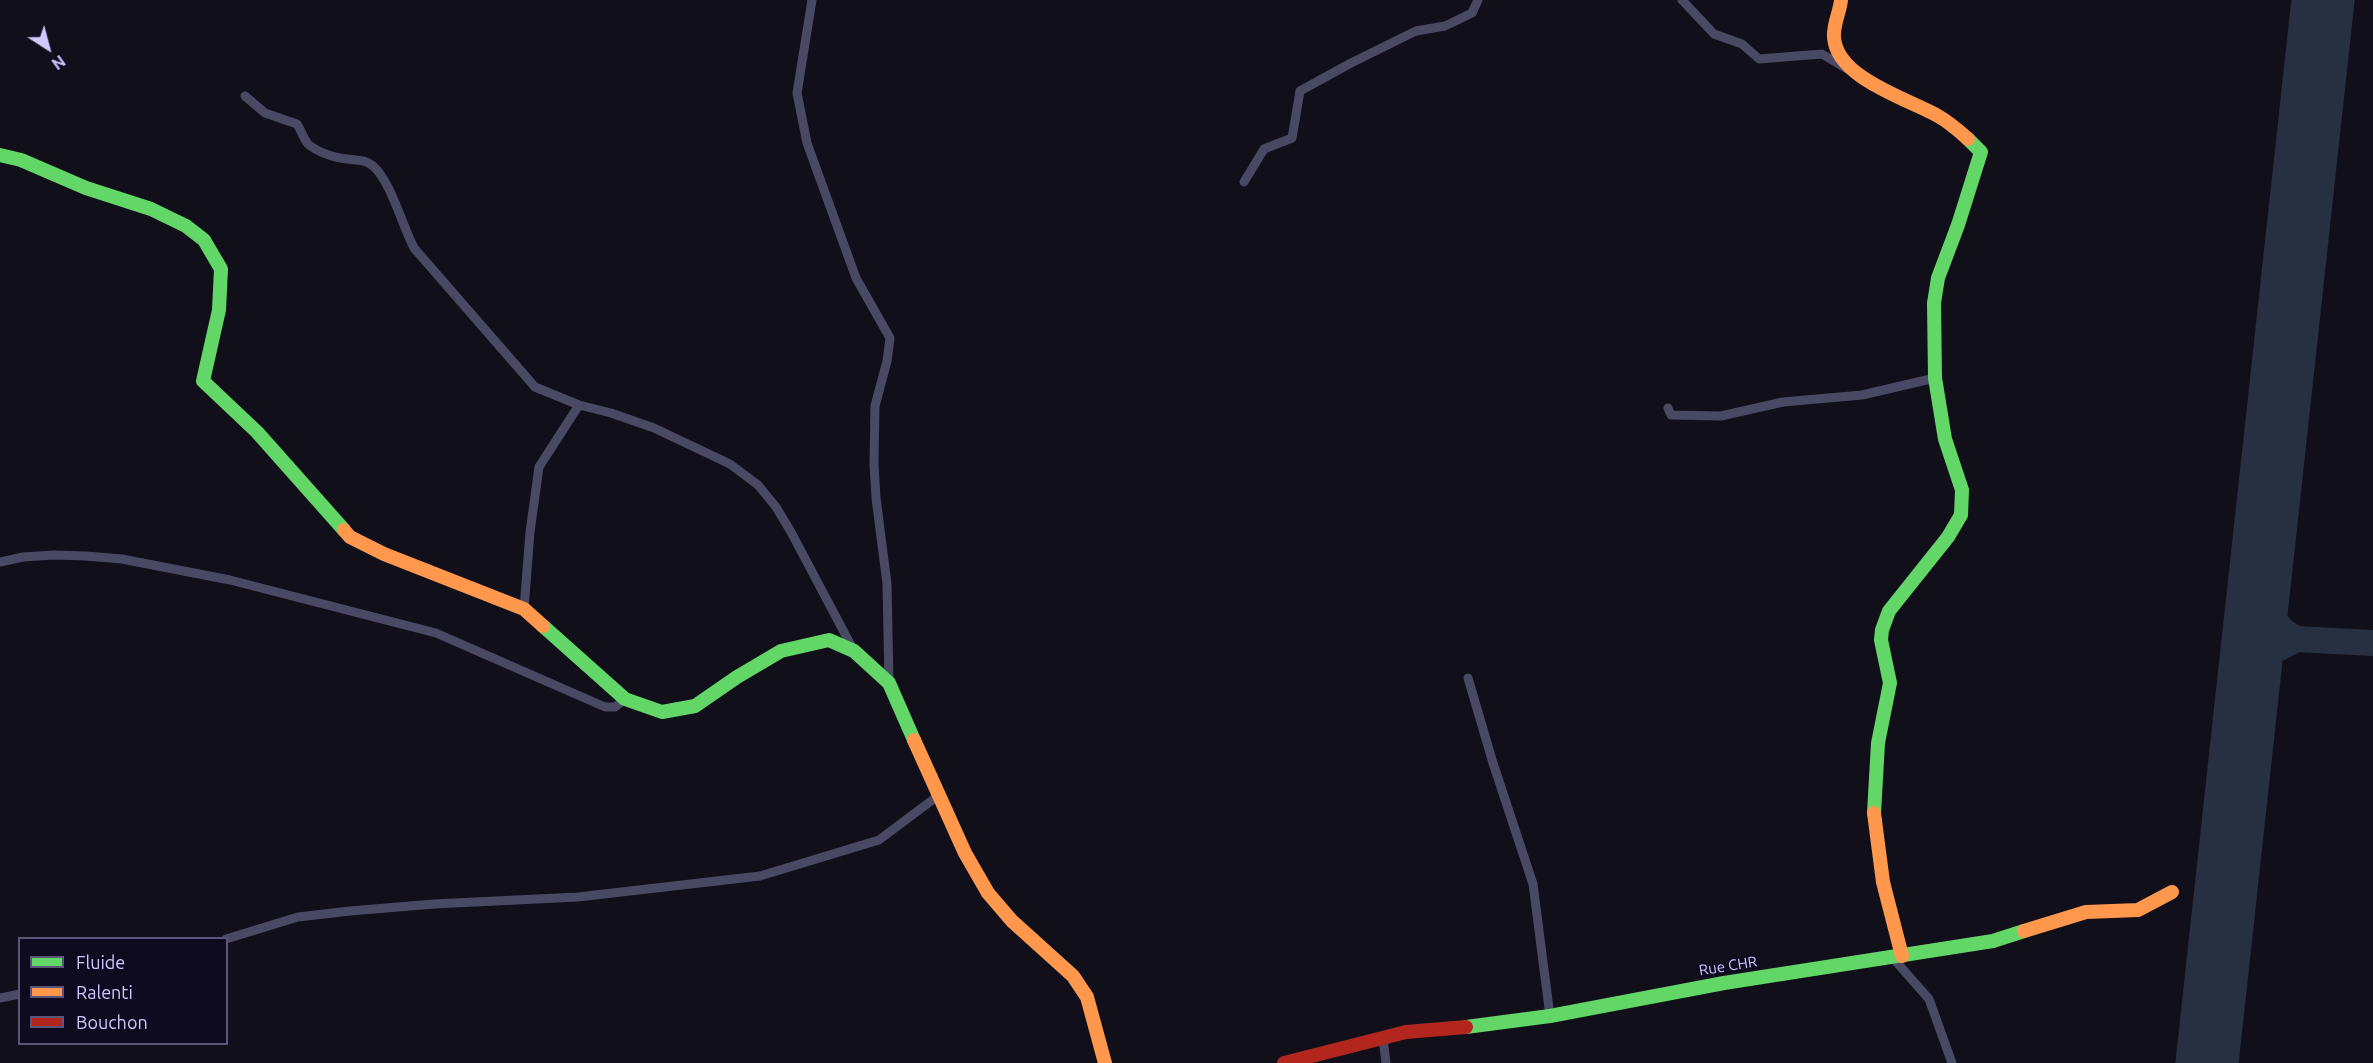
<!DOCTYPE html>
<style>
body{margin:0}
#map{position:relative;width:2373px;height:1063px;overflow:hidden;background:#110f1a;font-family:Ubuntu,sans-serif}
canvas{display:block}
.legend{position:absolute;left:18px;top:937px;width:210px;height:108px;box-sizing:border-box;background:#0e0a1f;border:2px solid #5b5679;margin:0;padding:8px 10px;list-style:none;font-size:18px;color:#cec8ff}
.legend li{display:flex;align-items:center;gap:12px;height:30px}
.legend b{width:30px;border:2px solid #5b5679}
.north{position:absolute;left:18px;top:18px;width:60px;height:60px;-webkit-text-stroke:4px #0e0a1f;paint-order:stroke;rotate:144deg;font-size:16px;font-weight:700;line-height:24px;text-align:center;color:#cec8ff}
.north::after{content:'';display:block;margin:auto;width:21px;height:27px;background:#cec8ff;clip-path:polygon(50% 0,100% 100%,50% 72%,0 100%)}
</style>
<div id="map">
<canvas width="2373" height="1063"></canvas>
<ul class="legend">
<li><b style="height:8px;background:#63d668"></b>Fluide</li>
<li><b style="height:8px;background:#ff974d"></b>Ralenti</li>
<li><b style="height:8px;background:#b3261e"></b>Bouchon</li>
</ul>
<div class="north">N</div>
</div>
<script>
const ctx = document.querySelector('canvas').getContext('2d');
ctx.lineJoin = 'round';
function strokePath(path, color, width, dash) {
  ctx.strokeStyle = color;
  ctx.lineWidth = width;
  ctx.lineCap = dash ? 'butt' : 'round';
  ctx.setLineDash(dash || []);
  ctx.stroke(path);
}
function drawText(font, color, halo, rows, align = 'center') {
  ctx.font = font + ' Ubuntu,sans-serif';
  ctx.lineWidth = 5;
  ctx.setLineDash([]);
  ctx.textBaseline = 'middle';
  ctx.strokeStyle = halo;
  ctx.fillStyle = color;
  for (const [text, x, y, turn = 0] of rows) {
    ctx.save();
    ctx.translate(x, y);
    ctx.rotate((+turn || 0) * Math.PI / 180);
    ctx.textAlign = isNaN(turn) ? turn : align;
    if (halo) ctx.strokeText(text, 0, 0);
    ctx.fillText(text, 0, 0);
    ctx.restore();
  }
}
strokePath(new Path2D(`
 M2258 589C2268 611 2274 627 2296 639
 M2248 680 2270 653 2296 639 2373 643`), '#273040', 26);
strokePath(new Path2D(`
 M2207 1063 2323 0`), '#273040', 63);
strokePath(new Path2D(`
 M812 0 797 93 807 143 856 278 890 338 887 361 875 406 874 464 876 498 887 584 889 683
 M1682 0 1714 34 1742 44 1759 59 1822 54 1847 69
 M245 96 265 113 297 124C301 130 303 138 308 144 317 152 335 158 347 159 357 161 365 159 373 166 390 180 403 227 414 248L535 387 579 405 611 413 654 428 730 464 758 485 776 507 791 532 854 651
 M1244 182 1264 149 1292 138 1300 91 1351 63 1416 31 1445 26 1472 13 1478 0
 M1668 408 1671 415 1721 416 1783 402 1862 395 1935 378
 M0 562 23 557 54 555 86 556 122 559 230 580 436 633 605 707H615L625 699
 M524 609 530 532 539 467 579 405
 M1468 678 1493 763 1533 884 1550 1016
 M226 939 298 917 350 911 434 904 578 897 760 876 879 840 939 795
 M1892 957 1929 999 1952 1063
 M0 998 20 994
 M1383 1038 1386 1063`), '#4a4964', 9);
strokePath(new Path2D(`
 M0 155 21 160 86 188 151 209 186 226 204 240 221 269 219 310 203 381 257 432 344 530
 M543 626 625 699 662 712 695 706 737 677 781 651 829 640 854 651 889 683 914 740
 M1874 813 1878 743 1890 683 1881 640 1882 630 1889 611 1948 537 1961 515 1962 490 1945 439 1935 378 1934 303 1938 278 1958 225 1981 152 1968 139
 M1466 1027 1550 1016 1724 983 1993 941 2024 931`), '#63d668', 14);
strokePath(new Path2D(`
 M1841 0C1840 12 1833 24 1834 37 1836 78 1908 99 1938 116 1949 122 1958 130 1968 139
 M344 530 350 537 384 554 524 609 543 626
 M914 740 965 853 988 893 1012 921 1073 976 1087 997 1105 1063
 M1874 813 1883 882 1902 956
 M2024 931 2086 912 2138 910 2172 892`), '#ff974d', 14);
strokePath(new Path2D(`
 M1284 1063 1406 1032 1466 1027`), '#b3261e', 14);
drawText('15px', '#cec8ff', '#0e0a1f', [
 ["Rue CHR",1728,966,-9]
]);
</script>
